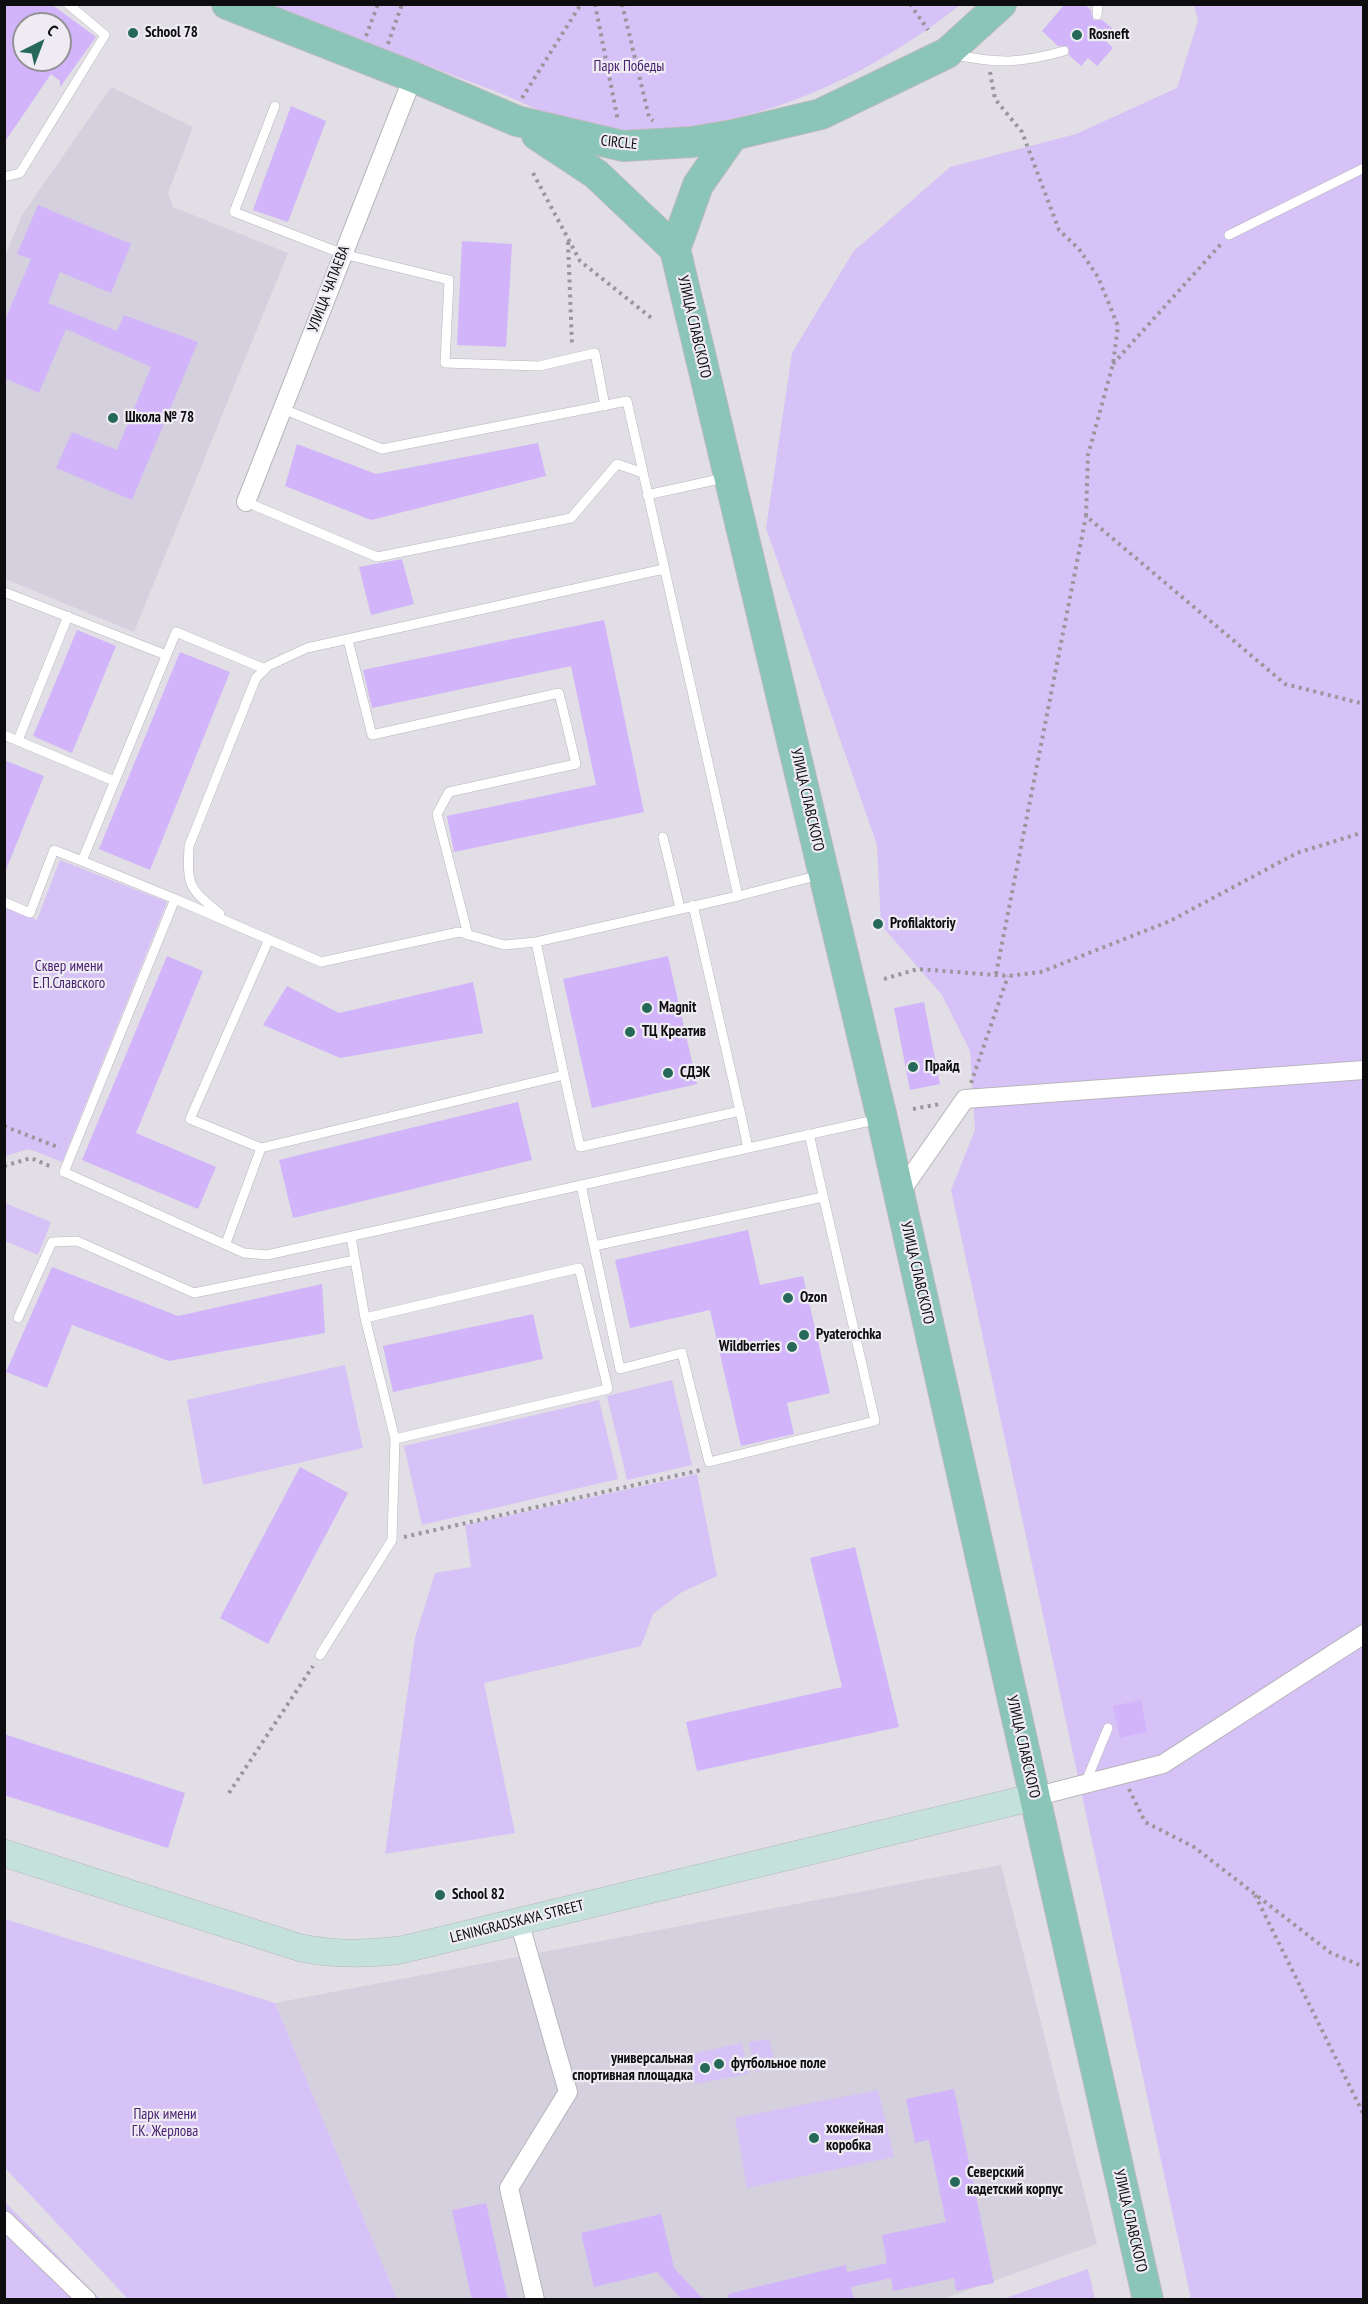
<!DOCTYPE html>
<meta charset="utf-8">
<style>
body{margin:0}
#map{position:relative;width:1368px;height:2304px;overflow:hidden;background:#e1dee5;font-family:"PT Sans Narrow",sans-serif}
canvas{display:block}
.frame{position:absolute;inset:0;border:6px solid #0d0c0e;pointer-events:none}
.north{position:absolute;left:12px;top:12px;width:60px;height:60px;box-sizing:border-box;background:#eeebf3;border:2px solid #949297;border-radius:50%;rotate:42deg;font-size:16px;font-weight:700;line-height:24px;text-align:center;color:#0d0c0e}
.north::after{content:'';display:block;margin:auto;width:21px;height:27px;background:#266959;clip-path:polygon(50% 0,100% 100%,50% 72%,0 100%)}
</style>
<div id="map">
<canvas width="1368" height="2304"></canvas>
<div class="frame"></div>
<div class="north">С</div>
</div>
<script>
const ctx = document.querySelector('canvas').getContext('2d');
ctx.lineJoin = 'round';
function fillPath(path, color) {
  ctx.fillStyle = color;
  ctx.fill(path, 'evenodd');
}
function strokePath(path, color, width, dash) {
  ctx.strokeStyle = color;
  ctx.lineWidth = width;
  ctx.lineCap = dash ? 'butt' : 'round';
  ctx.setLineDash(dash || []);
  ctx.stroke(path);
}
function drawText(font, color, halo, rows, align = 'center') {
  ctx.font = font + ' "PT Sans Narrow",sans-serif';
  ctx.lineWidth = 4.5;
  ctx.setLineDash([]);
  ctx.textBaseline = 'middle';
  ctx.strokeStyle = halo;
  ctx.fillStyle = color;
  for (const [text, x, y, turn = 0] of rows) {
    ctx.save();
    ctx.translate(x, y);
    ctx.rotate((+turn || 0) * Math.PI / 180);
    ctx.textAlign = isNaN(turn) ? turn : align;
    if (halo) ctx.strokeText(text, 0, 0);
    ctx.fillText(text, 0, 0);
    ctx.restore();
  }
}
fillPath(new Path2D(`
 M111 87 193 127 168 193 173 207 288 253 134 632 5 579V256L22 215Z
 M1001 1865 1097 2244 943 2299H397L275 2003Z`), '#d5d0de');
fillPath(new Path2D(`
 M267 5H960C880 68 784 116 681 128 661 130 638 133 617 130 601 128 584 125 568 121 542 114 518 99 492 90 417 62 342 33 267 5Z
 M1194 5H1363V2299H1191L951 1190 975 1130 970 1051 942 995 881 925 877 845 766 528 792 353 853 252 950 167 1076 134 1177 88 1198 21Z
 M60 860 167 902 62 1162 29 1149 5 1156V906L37 920Z
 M5 1203 51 1222 38 1255 5 1241Z
 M345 1365 363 1448 203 1485 187 1400Z
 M672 1380 692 1465 627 1480 607 1396Z
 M599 1400 618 1479 422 1525 404 1446Z
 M697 1474 717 1576 682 1592 653 1614 641 1646 484 1683 515 1833 385 1854 415 1638 435 1573 471 1567 465 1525Z
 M5 1919 275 2003 397 2299H128L5 2168Z
 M769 2039 776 2066 755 2072 749 2042Z
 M742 2043 748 2074 695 2084 692 2054Z
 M878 2090 894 2157 747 2188 735 2118Z
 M5 2202 100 2299H5Z
 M1088 2269 1095 2299H1003Z`), '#d7c2f7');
fillPath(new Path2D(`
 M4 4H51L96 37 60 87V81L51 74 4 143ZM24 24H60V60H24Z
 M1065 4H1084L1091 10 1093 20H1102L1113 29 1104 39 1113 48 1097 66 1088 58 1081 66 1069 55 1068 46H1058L1042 31Z
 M291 106 326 121 288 222 253 210Z
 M38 205 131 244 111 293 60 272 48 303 117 331 124 315 198 342 132 500 56 468 72 432 117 450 151 367 66 329 39 393 4 378V322L31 259 17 254Z
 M462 241 512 244 506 347 457 345Z
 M538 443 546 476 371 520 285 486 297 444 376 474Z
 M402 559 414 604 371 615 359 567Z
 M604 620 644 812 454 852 447 816 596 785 571 666 372 708 363 670Z
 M77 630 116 646 72 753 33 736Z
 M180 652 230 672 150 870 99 849Z
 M4 760 44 776 5 872H4Z
 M167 956 203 971 136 1133 216 1167 198 1209 82 1160Z
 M668 956 697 1084 592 1108 563 979Z
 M473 982 483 1033 340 1058 263 1025 287 986 339 1013Z
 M924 1002 940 1084 910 1090 894 1008Z
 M518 1102 532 1160 293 1218 279 1160Z
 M748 1230 760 1285 803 1276 830 1393 787 1403 794 1434 741 1446 710 1310 630 1328 615 1260Z
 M52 1267 178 1316 322 1284 325 1333 169 1361 72 1325 47 1388 6 1372Z
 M533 1314 543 1359 393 1392 383 1346Z
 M300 1467 348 1493 268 1644 220 1618Z
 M855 1547 899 1727 697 1771 686 1722 842 1687 810 1558Z
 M1141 1700 1147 1732 1120 1738 1113 1706Z
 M4 1734 185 1793 168 1848 4 1795Z
 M954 2089 994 2283 956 2291 954 2278 893 2291 891 2278 851 2287 854 2300H729L728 2294 846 2265 847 2272 887 2263 882 2235 946 2222 929 2140 915 2143 906 2099Z
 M486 2203 508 2300H472L452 2210Z
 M661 2214 674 2268 704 2300H682L657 2272 594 2287 581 2233Z`), '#d1b4fa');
const lane = new Path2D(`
 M1097 15 1098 4
 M956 55C1000 64 1021 63 1064 51
 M275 106 234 212 343 254 449 280 445 363 539 366 595 353 605 406
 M4 177 20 173 105 35 68 4
 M1229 235 1364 168
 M283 409 382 449 627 401 738 896 820 875
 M647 495 724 478
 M246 502 377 557 571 518 617 464 643 473
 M4 592 166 655
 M348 640 372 735 559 693 576 764 449 792 437 814 468 935
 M4 735 114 781
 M18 740 68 616
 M663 837 680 908
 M738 896 536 942 504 945 459 932 321 962 175 899 64 1172 244 1253 267 1255 879 1119
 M175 899 82 861 176 632 265 669
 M4 902 30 913 54 850 82 861
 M220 914C189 888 187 887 189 846L256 678 268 666 307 648 664 569
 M536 942 564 1075
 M740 1111 748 1148
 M261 1148 564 1075 580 1147 740 1111 693 905
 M581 1185 620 1369 682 1353 709 1462 875 1421 809 1134
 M351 1237 365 1318 579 1268 608 1389 395 1439 365 1318
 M226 1243 261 1148 190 1119 269 939
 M594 1246 823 1197
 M18 1318 52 1242 77 1241 194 1293 355 1260
 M320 1655 392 1540 395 1439
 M1085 1784 1108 1728`);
const street = new Path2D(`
 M246 502 413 77
 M899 1194 965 1099 1364 1070
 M1034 1797 1163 1764 1364 1634
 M519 1921 568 2092 509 2188 535 2300
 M4 2220 87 2300`);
const secondary = new Path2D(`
 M4 1853 301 1948C336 1955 366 1954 401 1950L1034 1797`);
const primary = new Path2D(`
 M227 4 413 77 517 121 623 146 692 142 733 135 821 114 947 53 1001 4
 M537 135 596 174 675 249
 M675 249 882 1118 1148 2300
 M675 249 698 185 733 135`);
strokePath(lane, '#b8b5bc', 10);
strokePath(street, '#b8b5bc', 20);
strokePath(secondary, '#b8b5bc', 28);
strokePath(primary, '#bbbbbc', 32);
strokePath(new Path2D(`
 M595 4 618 121
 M622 4 649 117 653 121
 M910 4 928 30
 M366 36 378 4
 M388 44 402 4
 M990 72 995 99 1022 132 1059 230 1079 249 1098 277 1118 326 1113 364 1088 455 1086 516 1285 684 1364 704
 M522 98 581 4
 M533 173 580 261 654 320
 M568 242 572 345
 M1113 364 1221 244
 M996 974 1086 516
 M884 979 918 969 1008 976 1041 972 1170 921 1297 853 1364 832
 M971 1083 1008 976
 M913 1109 940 1104
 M4 1126 60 1148
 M4 1166 31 1158 52 1167
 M404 1537 701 1470
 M1129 1789 1145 1822 1194 1847 1331 1953 1364 1967
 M229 1793 313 1666
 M1255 1895 1364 2115`), '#99979c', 4, [3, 4.5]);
strokePath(lane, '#fff', 9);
strokePath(street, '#fff', 18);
strokePath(secondary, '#c4e2db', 27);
strokePath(primary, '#8ac5b8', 30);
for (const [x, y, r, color] of [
 [133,33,6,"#266959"],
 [1077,35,6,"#266959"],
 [113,418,6,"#266959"],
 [878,924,6,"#266959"],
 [647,1008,6,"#266959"],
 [630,1032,6,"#266959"],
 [913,1067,6,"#266959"],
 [668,1073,6,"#266959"],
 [788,1298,6,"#266959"],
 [804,1335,6,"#266959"],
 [792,1347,6,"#266959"],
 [440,1895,6,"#266959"],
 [719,2064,6,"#266959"],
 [705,2068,6,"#266959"],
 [814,2138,6,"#266959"],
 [955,2182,6,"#266959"]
]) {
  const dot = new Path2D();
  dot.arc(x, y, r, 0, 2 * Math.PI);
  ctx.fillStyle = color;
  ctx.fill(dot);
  strokePath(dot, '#eeebf3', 2);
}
drawText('bold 15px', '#0d0c0e', '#eeebf3', [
 ["School 78",145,33],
 ["Rosneft",1089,35],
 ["Школа № 78",125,418],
 ["Profilaktoriy",890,924],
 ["Magnit",659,1008],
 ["ТЦ Креатив",642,1032],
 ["Прайд",925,1067],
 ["СДЭК",680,1073],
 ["Ozon",800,1298],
 ["Pyaterochka",816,1335],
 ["Wildberries",780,1347,"right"],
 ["School 82",452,1895],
 ["универсальная",693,2059,"right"],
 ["спортивная площадка",693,2076,"right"],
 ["футбольное поле",731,2064],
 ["хоккейная",826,2129],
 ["коробка",826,2146],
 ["Северский",967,2173],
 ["кадетский корпус",967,2190]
], 'left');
drawText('15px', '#492170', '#eeebf3', [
 ["Парк Победы",629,67],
 ["Сквер имени",69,967],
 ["Е.П.Славского",69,984],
 ["Парк имени",165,2115],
 ["Г.К. Жерлова",165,2132]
]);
drawText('15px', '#0d0c0e', '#eeebf3', [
 ["CIRCLE",619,143,6],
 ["УЛИЦА ЧАПАЕВА",329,289,-69],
 ["УЛИЦА СЛАВСКОГО",694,327,77],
 ["УЛИЦА СЛАВСКОГО",807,800,77],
 ["УЛИЦА СЛАВСКОГО",917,1273,77],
 ["УЛИЦА СЛАВСКОГО",1023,1747,77],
 ["LENINGRADSKAYA STREET",517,1922,-14],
 ["УЛИЦА СЛАВСКОГО",1130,2221,77]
]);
</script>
